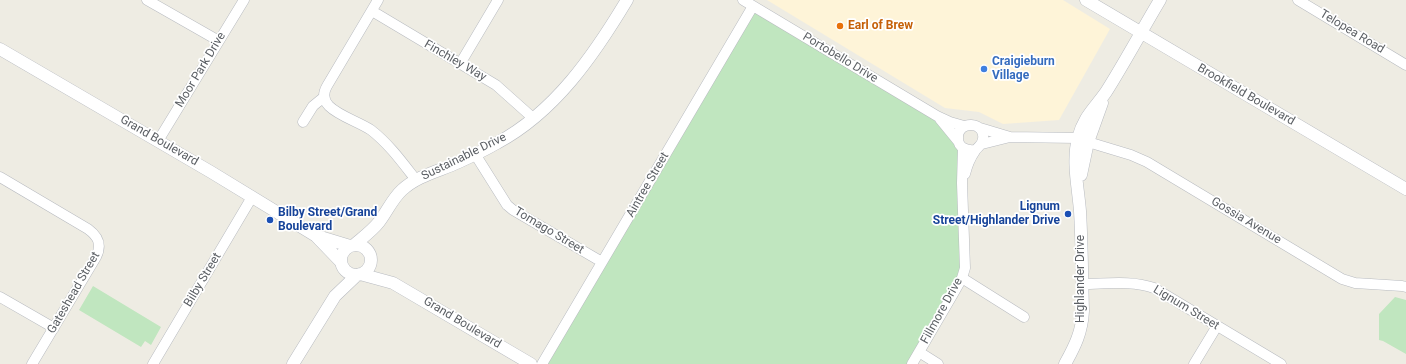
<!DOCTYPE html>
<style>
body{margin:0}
canvas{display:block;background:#eeece3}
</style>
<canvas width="1406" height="364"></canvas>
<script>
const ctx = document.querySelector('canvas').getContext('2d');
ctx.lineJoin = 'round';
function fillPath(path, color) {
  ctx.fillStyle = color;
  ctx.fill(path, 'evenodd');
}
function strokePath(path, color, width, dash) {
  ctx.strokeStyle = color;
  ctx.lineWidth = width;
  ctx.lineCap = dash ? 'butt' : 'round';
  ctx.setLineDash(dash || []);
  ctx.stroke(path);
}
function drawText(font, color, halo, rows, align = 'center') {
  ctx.font = font + ' Roboto,sans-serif';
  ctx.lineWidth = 3.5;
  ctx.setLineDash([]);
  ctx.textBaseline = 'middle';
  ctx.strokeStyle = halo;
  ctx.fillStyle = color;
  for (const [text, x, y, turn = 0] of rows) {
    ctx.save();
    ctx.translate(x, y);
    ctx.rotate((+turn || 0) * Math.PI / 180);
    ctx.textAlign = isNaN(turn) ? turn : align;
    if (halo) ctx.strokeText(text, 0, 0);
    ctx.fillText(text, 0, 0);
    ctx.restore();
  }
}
fillPath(new Path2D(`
 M767 0H1063L1110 29 1059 120 1003 124 979 112 945 108Z`), '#fef4d8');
fillPath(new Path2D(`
 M753 6 937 116 958 141 965 268 912 364H542Z
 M93 286 161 327 151 345 145 341 141 347 79 310Z
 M1395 297 1406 300V354L1383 341 1379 340V314Z`), '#c0e6bf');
const minor = new Path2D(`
 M147 0 219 41
 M378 0 327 86C323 93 323 100 329 106 339 116 359 122 371 130 389 144 402 162 416 180
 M743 0 937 116 950 122 964 126
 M1298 0 1406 65
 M372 11 496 85 533 118
 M460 64 498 0
 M940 119 958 141
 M303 122 313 106 324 97
 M980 128 1010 137 1078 138
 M158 141 244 0
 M1088 142 1131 155 1147 162 1342 279 1355 283 1402 286 1406 287
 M982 144 1010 137
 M475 154 507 205 513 210 602 262
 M965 174C967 166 970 158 975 151 978 146 982 146 983 139 986 121 957 120 958 138 958 148 967 151 975 150
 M0 177 88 229C99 237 102 245 96 257L32 364
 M962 278 1024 317
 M1082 284C1106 284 1131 280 1154 288L1281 364
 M0 297 54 328
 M919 352 938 364
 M153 364 252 197
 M542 364 753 6
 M912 364 953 294 962 278 965 268 962 183 963 148
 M1194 364 1217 326`);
const tertiary = new Path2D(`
 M1086 0 1406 189
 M0 49 211 172 316 236 341 262
 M1081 175 1088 142 1102 103
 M317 236 350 246
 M341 260a15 15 0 1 1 30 0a15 15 0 1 1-30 0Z
 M354 245C362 238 372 231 379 222 387 212 392 199 402 190 418 175 440 171 459 162 472 156 485 150 497 143 555 112 594 55 627 0
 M360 274 393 283 531 364
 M293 364 335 296 357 275
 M1065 364C1075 346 1082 332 1083 311 1082 278 1082 244 1080 211 1078 186 1072 162 1078 138 1084 116 1094 109 1106 92 1125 62 1142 30 1160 0`);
strokePath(minor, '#b8bbc0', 11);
strokePath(tertiary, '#b8bbc0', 13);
strokePath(minor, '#fff', 10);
strokePath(tertiary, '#fff', 12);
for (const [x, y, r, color] of [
 [840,26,4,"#e8710a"],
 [984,69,4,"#3f7fe0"],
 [1068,214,4,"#1a4fb4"],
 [270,220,4,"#1a4fb4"]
]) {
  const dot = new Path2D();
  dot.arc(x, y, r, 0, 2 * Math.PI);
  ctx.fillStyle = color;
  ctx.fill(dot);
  strokePath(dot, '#fff', 1.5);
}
drawText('bold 12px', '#c56008', '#fff', [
 ["Earl of Brew",848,26]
], 'left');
drawText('12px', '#5b5f64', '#fff', [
 ["Telopea Road",1352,32,31],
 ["Portobello Drive",840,58,31],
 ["Finchley Way",455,61,30],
 ["Moor Park Drive",201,70,-59],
 ["Brookfield Boulevard",1246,95,30],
 ["Grand Boulevard",159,141,30],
 ["Sustainable Drive",464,157,-26],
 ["Aintree Street",648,185,-60],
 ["Gossia Avenue",1246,221,31],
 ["Tomago Street",549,231,31],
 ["Highlander Drive",1081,279,-90],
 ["Bilby Street",203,280,-59],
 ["Gateshead Street",74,293,-60],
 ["Lignum Street",1186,308,31],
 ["Fillmore Drive",942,311,-61],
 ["Grand Boulevard",462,323,31]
]);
drawText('bold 12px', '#366cbe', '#fff', [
 ["Craigieburn",992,62],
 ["Village",992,76]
], 'left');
drawText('bold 12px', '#164399', '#fff', [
 ["Lignum",1060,207],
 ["Street/Highlander Drive",1060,221],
 ["Bilby Street/Grand",278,213,"left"],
 ["Boulevard",278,227,"left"]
], 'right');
</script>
